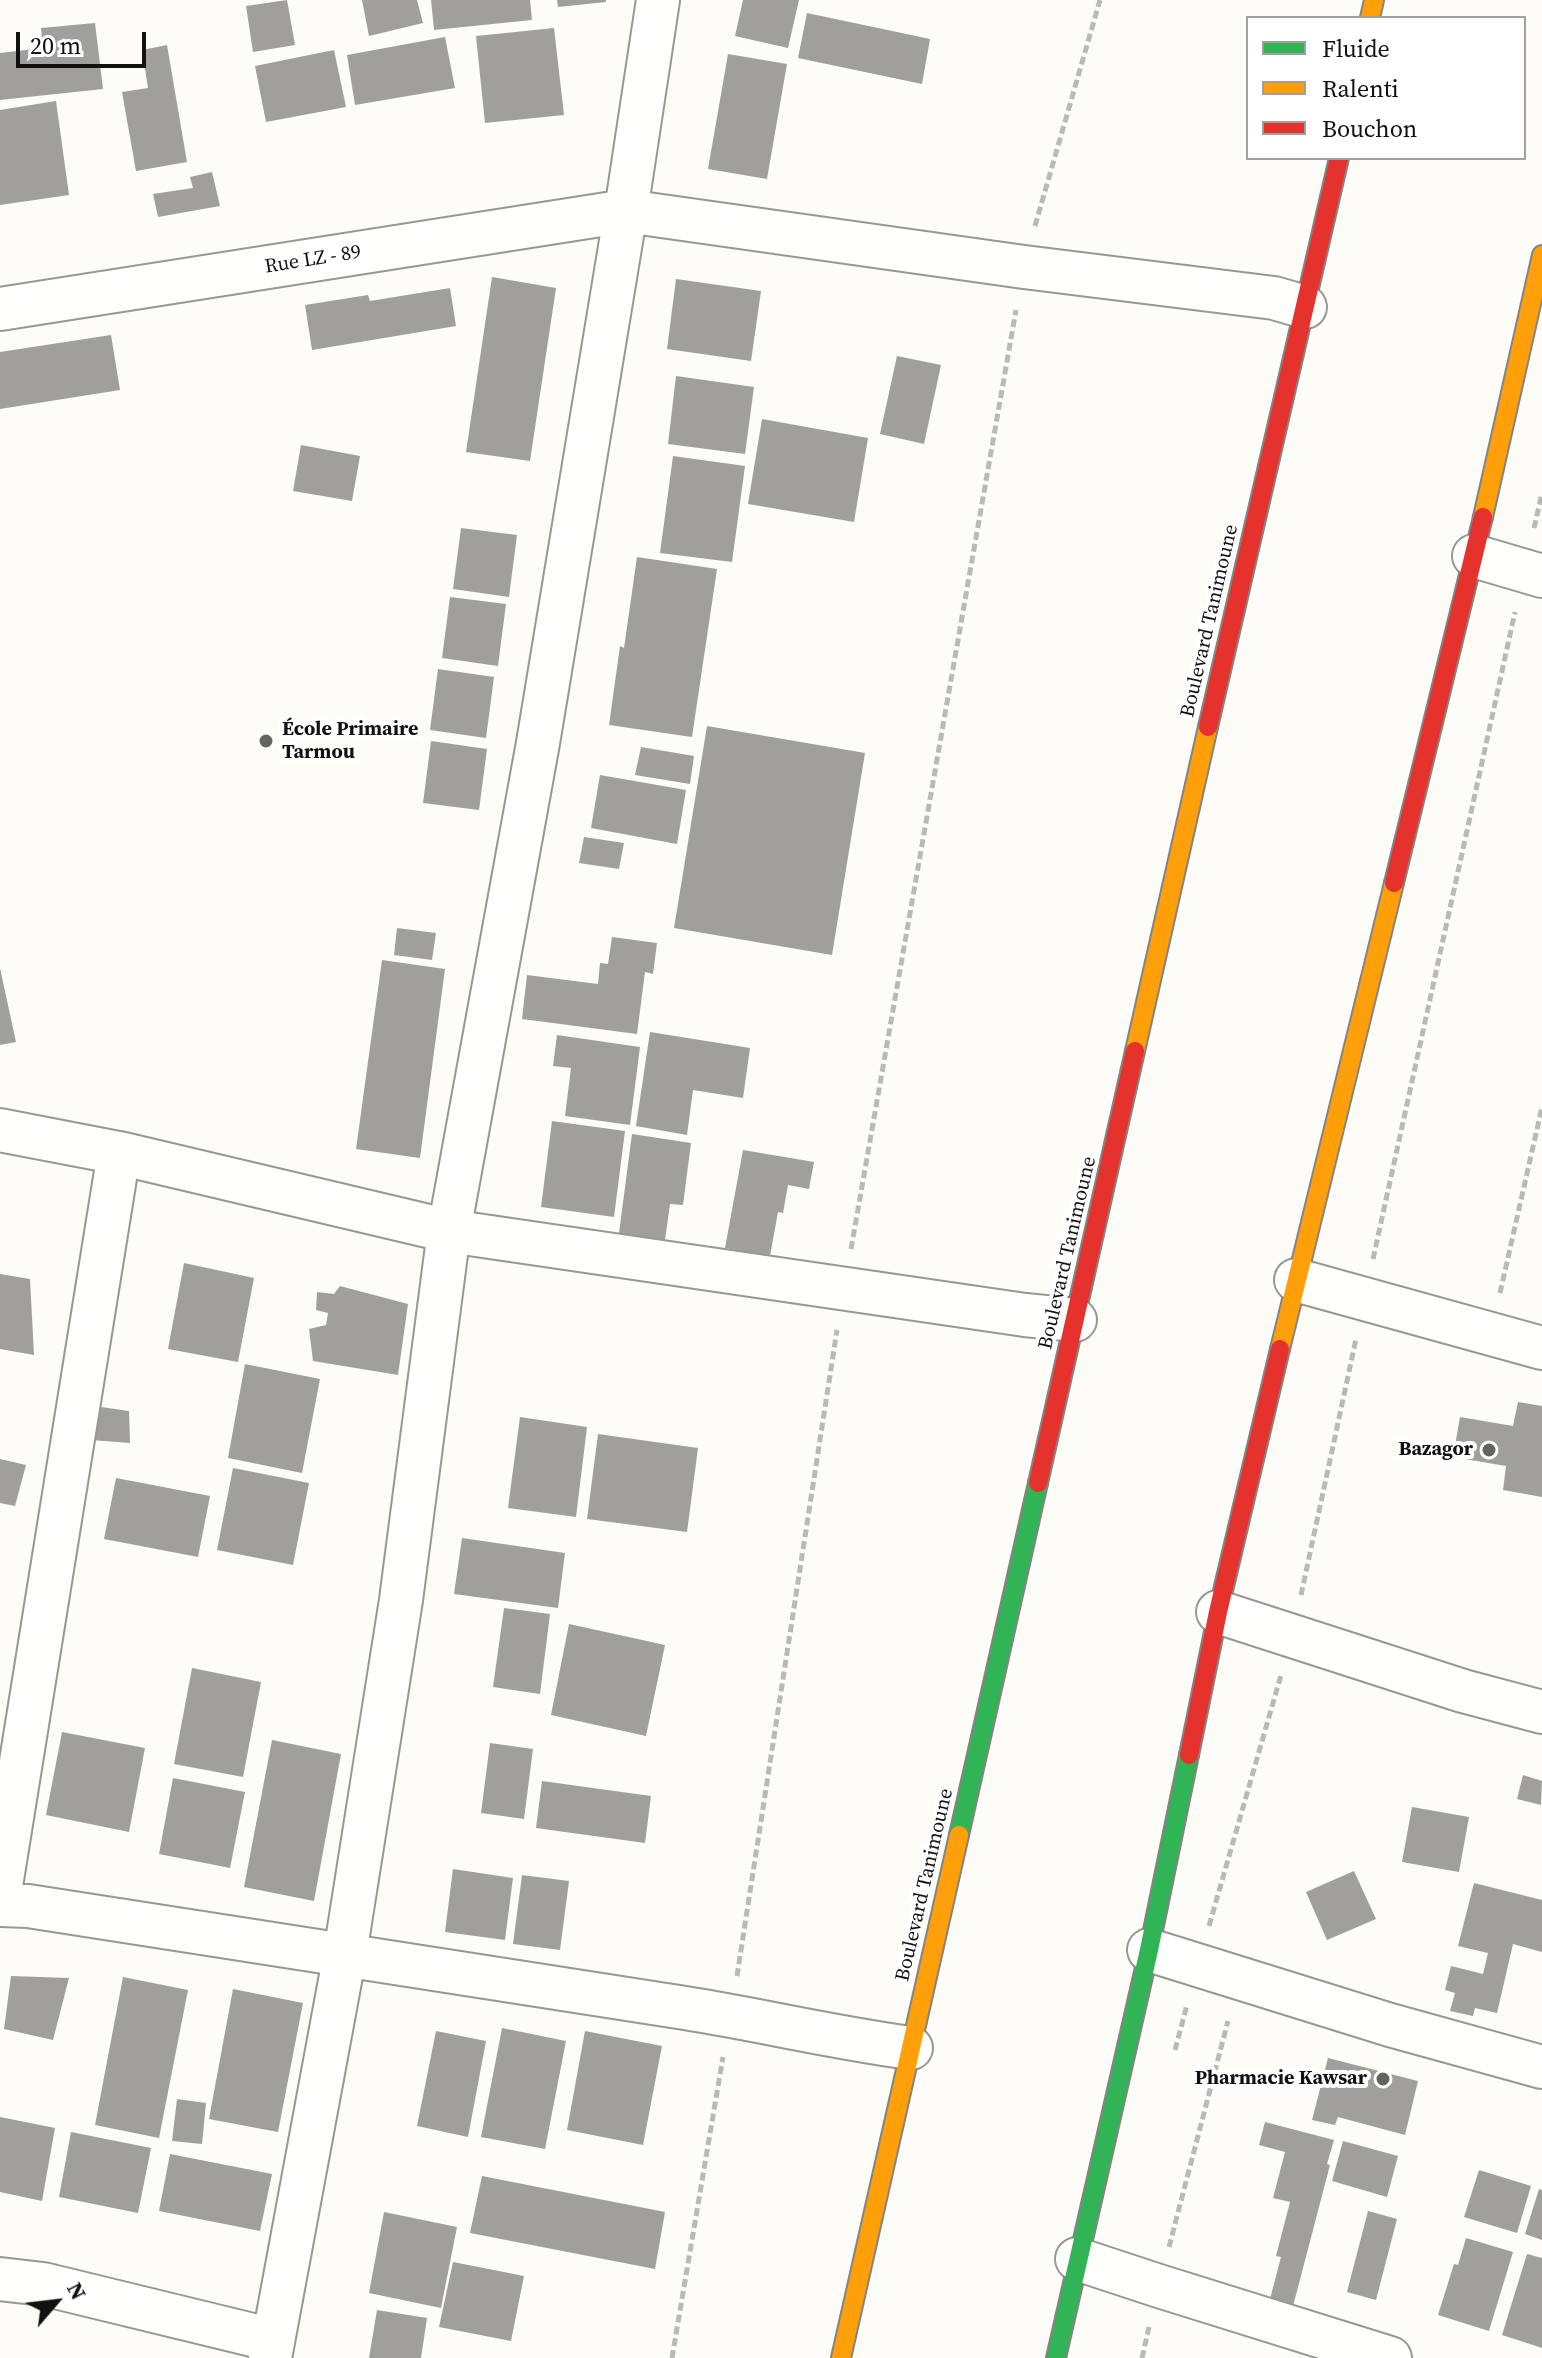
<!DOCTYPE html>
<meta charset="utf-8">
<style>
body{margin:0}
#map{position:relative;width:1542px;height:2358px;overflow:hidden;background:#fdfcf7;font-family:"Source Serif 4",serif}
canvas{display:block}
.legend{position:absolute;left:1246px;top:16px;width:280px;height:144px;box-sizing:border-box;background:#fff;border:2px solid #a0a0a0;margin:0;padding:10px 14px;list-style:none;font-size:24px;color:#111}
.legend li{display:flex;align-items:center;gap:16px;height:40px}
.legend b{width:40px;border:2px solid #a0a0a0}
.north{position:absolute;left:16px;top:2262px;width:80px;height:80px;-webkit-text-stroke:6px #fff;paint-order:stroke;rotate:62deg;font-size:22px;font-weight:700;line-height:32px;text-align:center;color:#111}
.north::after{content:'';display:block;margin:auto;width:28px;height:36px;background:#111;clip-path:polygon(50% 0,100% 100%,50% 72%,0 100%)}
.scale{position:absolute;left:16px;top:32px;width:130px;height:36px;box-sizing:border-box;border:4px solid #111;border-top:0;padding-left:10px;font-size:24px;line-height:28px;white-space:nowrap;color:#111;-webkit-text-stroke:6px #fff;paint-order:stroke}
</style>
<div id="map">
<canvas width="1542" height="2358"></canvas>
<ul class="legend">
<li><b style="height:10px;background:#30b455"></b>Fluide</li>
<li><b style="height:10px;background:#ff9f0a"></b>Ralenti</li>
<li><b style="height:10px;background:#e5322d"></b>Bouchon</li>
</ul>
<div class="north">N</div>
<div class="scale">20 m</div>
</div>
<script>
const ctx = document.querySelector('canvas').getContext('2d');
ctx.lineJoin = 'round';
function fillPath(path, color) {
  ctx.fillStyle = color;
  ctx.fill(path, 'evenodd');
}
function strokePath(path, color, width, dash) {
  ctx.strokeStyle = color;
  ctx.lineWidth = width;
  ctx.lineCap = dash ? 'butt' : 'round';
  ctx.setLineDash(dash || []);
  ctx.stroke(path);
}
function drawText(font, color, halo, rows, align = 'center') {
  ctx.font = font + ' "Source Serif 4",serif';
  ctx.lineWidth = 8;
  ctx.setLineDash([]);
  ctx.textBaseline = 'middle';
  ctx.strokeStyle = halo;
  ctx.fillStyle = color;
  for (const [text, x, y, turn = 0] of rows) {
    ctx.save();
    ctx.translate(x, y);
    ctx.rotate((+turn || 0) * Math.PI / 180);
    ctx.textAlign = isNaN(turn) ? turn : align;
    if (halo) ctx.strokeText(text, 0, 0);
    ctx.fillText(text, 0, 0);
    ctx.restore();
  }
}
fillPath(new Path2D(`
 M287 0 295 45 253 52 246 6Z
 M362 0H417L423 23 369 36Z
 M431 0H530L532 20 434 30Z
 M557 0H606V2L558 7Z
 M743 0H799L788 48 735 36Z
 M807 13 930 39 922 84 798 58Z
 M95 23 103 89 0 100V53L43 48 41 28Z
 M554 28 564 115 485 123 476 36Z
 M445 37 455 88 355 105 347 55Z
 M167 45 187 162 136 171 122 92 148 88 142 50Z
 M334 50 346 107 266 122 255 66Z
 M728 54 787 64 767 179 708 169Z
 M56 101 69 195 0 205V110Z
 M212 172 220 206 158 217 153 194 193 188 190 177Z
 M492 277 556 288 530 461 466 452Z
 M676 279 761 291 751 361 667 349Z
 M450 288 456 326 312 350 305 305 368 295 370 301Z
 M111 335 120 390 0 409V352Z
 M897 356 941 365 924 444 880 434Z
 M676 376 754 387 745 454 668 444Z
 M762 419 868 438 854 522 748 504Z
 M301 445 360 456 352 501 293 491Z
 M673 456 745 466 732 562 660 553Z
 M461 528 517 535 509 597 453 589Z
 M637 557 717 569 692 737 609 725 620 646 624 648Z
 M450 597 506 604 498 666 442 658Z
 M438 669 494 677 486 738 430 730Z
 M707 726 865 753 832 955 674 928Z
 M431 741 487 749 479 810 423 803Z
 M641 747 694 756 690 784 635 775Z
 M600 775 686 790 677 844 591 828Z
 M584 837 624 843 619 869 579 863Z
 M397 928 436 933 432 960 394 955Z
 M612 937 657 943 653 974 645 972 637 1034 522 1019 527 975 598 984 600 963 608 964Z
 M382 960 445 969 420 1158 356 1149Z
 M0 968 16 1042 0 1045Z
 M650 1032 750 1048 743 1098 693 1090 687 1135 636 1126Z
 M557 1035 640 1047 630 1125 565 1116 571 1068 553 1066Z
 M552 1121 625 1131 614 1217 541 1207Z
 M632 1134 691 1143 683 1205 670 1204 665 1240 619 1233Z
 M743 1150 814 1162 809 1189 788 1185 783 1213 778 1212 770 1256 725 1248Z
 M184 1263 254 1278 238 1362 168 1349Z
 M0 1274 30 1279 34 1355 0 1349Z
 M340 1286 408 1304 398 1375 313 1361 309 1329 326 1325 328 1313 316 1310 317 1292 334 1294Z
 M245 1364 320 1379 302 1473 228 1458Z
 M1518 1402 1542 1406V1497L1503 1490 1506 1466 1453 1457 1460 1417 1513 1426Z
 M94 1406 129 1411 130 1443 91 1440Z
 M520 1417 587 1427 576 1517 508 1508Z
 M598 1434 698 1448 687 1532 587 1519Z
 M0 1459 26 1465 15 1506 0 1503Z
 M233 1468 309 1483 293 1565 217 1550Z
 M116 1478 210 1496 198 1557 104 1539Z
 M462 1538 565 1553 558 1608 454 1594Z
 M504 1608 550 1614 540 1694 493 1687Z
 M569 1624 665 1645 646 1736 551 1715Z
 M192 1668 261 1682 243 1777 174 1764Z
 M62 1732 145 1748 129 1832 46 1815Z
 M272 1740 341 1754 314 1901 244 1887Z
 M490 1743 533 1749 524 1819 481 1813Z
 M1523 1775 1542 1781 1541 1805 1517 1799Z
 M173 1778 245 1792 230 1868 159 1854Z
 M542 1781 651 1796 645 1843 536 1828Z
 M1412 1807 1469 1817 1459 1872 1402 1862Z
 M453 1869 513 1878 505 1940 445 1932Z
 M1354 1871 1376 1919 1327 1940 1306 1892Z
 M522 1875 569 1881 560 1950 513 1944Z
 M1474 1883 1542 1900V1952L1513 1944 1497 2013 1475 2008 1473 2016 1450 2011 1455 1993 1445 1990 1451 1966 1483 1974 1488 1953 1458 1946Z
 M11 1976 69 1978 53 2040 4 2029Z
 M123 1977 188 1990 159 2138 95 2125Z
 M233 1989 303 2003 278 2132 209 2119Z
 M502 2028 566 2041 545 2149 481 2137Z
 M436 2031 486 2041 468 2137 417 2126Z
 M585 2031 662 2046 643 2145 567 2130Z
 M1328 2058 1418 2081 1405 2135 1338 2117 1335 2125 1312 2120Z
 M177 2099 206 2103 202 2144 172 2141Z
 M0 2117 55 2128 42 2201 0 2192Z
 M1265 2122 1334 2140 1327 2164 1330 2165 1292 2310 1269 2303 1281 2257 1276 2256 1290 2202 1273 2198 1285 2152 1259 2145Z
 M71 2132 151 2148 138 2213 59 2197Z
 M1343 2141 1398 2156 1387 2197 1332 2181Z
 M170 2154 272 2174 260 2231 159 2211Z
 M1479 2170 1531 2186 1517 2233 1464 2217Z
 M482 2176 665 2212 655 2269 470 2233Z
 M1539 2189 1542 2190V2240L1525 2234Z
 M1368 2211 1397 2219 1376 2300 1347 2292Z
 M384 2212 457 2227 441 2308 369 2293Z
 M1466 2238 1513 2252 1489 2331 1438 2315 1454 2264 1458 2265Z
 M1527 2254 1542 2258V2348L1502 2335Z
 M453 2262 524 2276 511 2341 439 2327Z
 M377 2310 427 2318 421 2358H369Z`), '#a19f9c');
const street = new Path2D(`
 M0 309 626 211 1024 267 1274 298 1305 307
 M1474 556 1542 576
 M0 1130 119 1153 449 1231 1025 1315 1075 1320
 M1296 1280 1542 1348
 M1218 1612 1463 1691 1542 1712
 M0 1892 119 1153
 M0 1905 28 1906C247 1939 466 1973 685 2008 761 2020 835 2038 911 2048
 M1149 1950 1390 2025 1542 2067
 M1077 2259 1159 2286 1390 2358
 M0 2279 43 2284 273 2340
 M270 2358 345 1954 401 1600 449 1231 538 743 626 211 658 0`);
const fast = new Path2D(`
 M959 1835 1038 1483
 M1056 2358 1149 1950 1189 1755`);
const slow = new Path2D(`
 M1370 18 1374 0
 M1483 517 1542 255
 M1135 1051 1208 727
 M1280 1349 1394 883
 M841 2358 959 1835`);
const jam = new Path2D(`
 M1208 727 1339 158
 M1394 883 1483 517
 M1038 1483 1135 1051
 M1189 1755 1218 1612 1280 1349`);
strokePath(street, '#979795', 46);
strokePath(fast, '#858482', 22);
strokePath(slow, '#858482', 22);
strokePath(jam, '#858482', 22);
strokePath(new Path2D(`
 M1035 226 1100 0
 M1534 528 1542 493
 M851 1249 1016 310
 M1373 1259 1515 612
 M1500 1293 1542 1107
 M1301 1595 1356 1339
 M1209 1926 1281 1675
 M737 1976 837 1330
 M1175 2050 1187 2005
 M1169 2247 1228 2021
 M672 2358 723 2057
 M1142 2358 1149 2327`), '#b9b9b8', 5, [8, 4]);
strokePath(street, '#fffffe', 42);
strokePath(fast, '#30b455', 18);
strokePath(slow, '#ff9f0a', 18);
strokePath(jam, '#e5322d', 18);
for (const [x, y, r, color] of [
 [266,741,8,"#646362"],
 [1489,1450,8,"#646362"],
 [1383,2079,8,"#646362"]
]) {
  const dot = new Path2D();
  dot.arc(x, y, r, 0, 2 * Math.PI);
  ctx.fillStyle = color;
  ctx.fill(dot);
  strokePath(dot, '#fff', 3);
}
drawText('20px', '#111', '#fff', [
 ["Rue LZ - 89",313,260,-9],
 ["Boulevard Tanimoune",1210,621,-77],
 ["Boulevard Tanimoune",1068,1253,-77],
 ["Boulevard Tanimoune",925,1885,-77]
]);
drawText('bold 20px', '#111', '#fff', [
 ["École Primaire",282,730,"left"],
 ["Tarmou",282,753,"left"],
 ["Bazagor",1473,1450],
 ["Pharmacie Kawsar",1367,2079]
], 'right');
</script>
